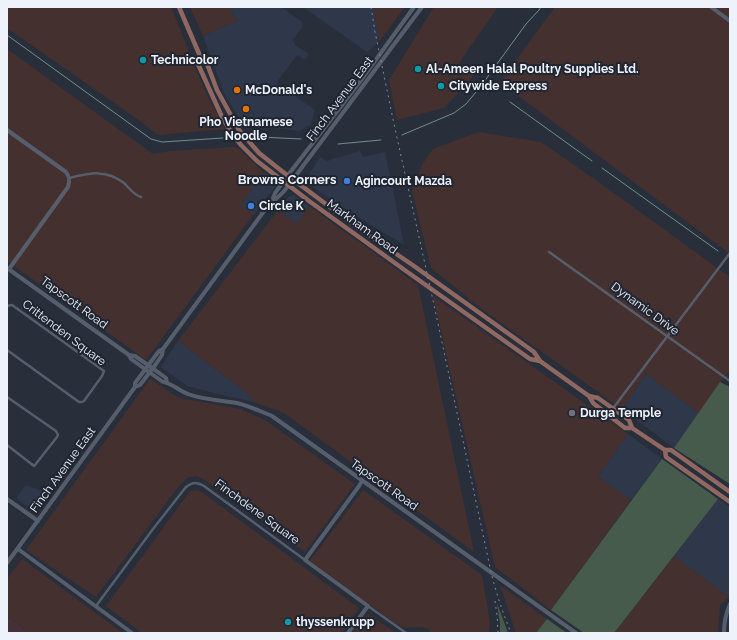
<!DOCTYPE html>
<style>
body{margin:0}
#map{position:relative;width:737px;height:640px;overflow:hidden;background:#282f3b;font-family:Raleway,sans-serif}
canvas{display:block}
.frame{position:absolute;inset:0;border:8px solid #eef2fb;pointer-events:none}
</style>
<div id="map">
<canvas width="737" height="640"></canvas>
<div class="frame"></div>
</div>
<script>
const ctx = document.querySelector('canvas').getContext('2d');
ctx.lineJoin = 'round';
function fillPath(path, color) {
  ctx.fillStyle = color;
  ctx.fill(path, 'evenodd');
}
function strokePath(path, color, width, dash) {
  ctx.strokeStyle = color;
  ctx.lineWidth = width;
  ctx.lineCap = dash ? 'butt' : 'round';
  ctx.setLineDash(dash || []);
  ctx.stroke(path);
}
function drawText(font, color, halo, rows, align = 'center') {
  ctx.font = font + ' Raleway,sans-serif';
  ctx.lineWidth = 4;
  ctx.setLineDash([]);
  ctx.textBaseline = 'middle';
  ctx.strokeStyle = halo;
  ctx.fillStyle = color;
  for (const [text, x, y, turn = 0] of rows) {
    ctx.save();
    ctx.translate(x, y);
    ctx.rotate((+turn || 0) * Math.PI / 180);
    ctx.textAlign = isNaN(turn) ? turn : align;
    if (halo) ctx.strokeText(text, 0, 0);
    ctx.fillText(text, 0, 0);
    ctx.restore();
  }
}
fillPath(new Path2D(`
 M230 7H281L302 22 303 26 293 39 295 45 309 54 305 60 297 55 276 83 315 110 311 124 300 131 248 125 241 122 224 93 203 36 239 20 234 16Z
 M303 7H374L379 42 367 52Z
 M360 151 363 157 385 152 393 189 404 245 334 202 305 181 320 157 327 161Z
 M264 173 278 183 254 214 240 204Z
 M294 195 309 206 297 224 278 210 289 196Z
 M178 341 247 393 254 402 214 393 187 386 161 367Z
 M646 374 699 413 674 448 622 409Z
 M628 434 662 459 631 500 598 477Z
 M26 485 48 493 33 511 16 498Z
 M718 499 730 507 729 597 674 556Z`), '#2f384a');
fillPath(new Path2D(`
 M7 7H171L205 91 225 129 158 135 136 118 7 28Z
 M190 7H230L234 16 239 20 203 36Z
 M374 7H405L379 42Z
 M434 7H498L459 63 475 74 444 108 397 120 389 80Z
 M555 7H730V254L500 82Z
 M7 49 153 154 170 151 237 147 264 173 241 204 254 214 146 360 7 261Z
 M479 132 541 142 593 178 730 277V371L720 382 699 413 646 374 622 409 486 312 431 268 412 191 423 163 433 149Z
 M309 206 418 285 474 552 284 413 254 402 247 393 178 341 278 210 297 224Z
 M433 296 628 434 598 477 631 500 551 610 495 567Z
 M150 379 179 398 240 409 265 420 355 484 305 552 203 479 196 476 187 478 179 486 96 597 26 550Z
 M197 490 203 493 359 608 341 633H142L106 606 190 491Z
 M363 490 482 575 490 623 489 633H430L429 629 422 627 405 628 395 623 310 561Z
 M674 556 729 597 720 605 718 633H614Z
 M22 559 123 633H30L7 616V579Z
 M500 585 547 619 536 633H516Z
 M368 614 396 633H353Z`), '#453030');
fillPath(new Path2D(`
 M7 616 30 633H7Z`), '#433038');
fillPath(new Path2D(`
 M720 382 730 387V484L674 448Z
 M662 459 718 499 614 633H584L551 610Z
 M497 603 508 633H500V624Z
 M547 619 567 633H536Z`), '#475b4c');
strokePath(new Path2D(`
 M7 35 151 139 162 142 223 138
 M481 86 490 88 493 90
 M510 102 592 161
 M402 135 454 113 466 104 481 86 526 24 539 10 541 7
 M259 137 301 139
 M338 144 381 140
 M602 168 718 251`), '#6e8e91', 1);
strokePath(new Path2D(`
 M69 178C90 173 106 169 124 183 129 188 134 195 141 197
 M549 252 730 381
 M7 306 12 305 104 371 102 376 84 401 82 402H79L7 350
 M7 397 56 431 58 435 57 437 35 465 34 466 7 445
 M608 415 730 253
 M96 606 153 529 186 487C192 482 197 482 204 486L305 560
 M368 606 406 633`), '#565e6c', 2.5);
strokePath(new Path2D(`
 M711 7 730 21
 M7 130 66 172C70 177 70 181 68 187L9 269
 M272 201 275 193 288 175 359 83 414 7
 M7 268 129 355 131 359 163 382C172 383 179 391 188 394 203 400 221 400 237 403 249 406 260 411 272 416L576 633
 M129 355 135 356 148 365 166 378 167 383
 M135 387V383L159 351 163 349 267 207C273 201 280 196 285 190L422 7
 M7 499 38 521
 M18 549 132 633
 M7 563 135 387 140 385 156 364 162 355 163 349
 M348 633 368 606 305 560 359 486 362 481
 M724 633C724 623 726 613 730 604`), '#565e6c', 4);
strokePath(new Path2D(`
 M179 7 200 56 206 61 217 90 239 130 259 153 283 172 354 225 414 266 534 352 540 361 589 396 598 398 629 420 632 428
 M200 56 198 64 222 117 233 135 241 145 257 161 309 201 406 271 530 359 540 361
 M589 396 593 403 625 428H632L665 450H671L730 492
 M665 450 666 457 730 502`), '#906861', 4.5);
strokePath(new Path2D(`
 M371 7 375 32 394 124 434 305 491 572C496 593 503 613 511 633
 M495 601 497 615 498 633`), '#838994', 1, [2, 4]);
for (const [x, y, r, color] of [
 [143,60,4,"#0f9aa8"],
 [418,69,4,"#0f9aa8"],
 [441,86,4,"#0f9aa8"],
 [237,90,4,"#e8710a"],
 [246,109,4,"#e8710a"],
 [347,181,4,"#3f7fe0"],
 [251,206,4,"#3f7fe0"],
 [572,413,4,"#6b7280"],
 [288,622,4,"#0f9aa8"]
]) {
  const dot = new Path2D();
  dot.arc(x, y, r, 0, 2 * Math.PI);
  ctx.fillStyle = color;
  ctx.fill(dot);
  strokePath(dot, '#1f2531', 1.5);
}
drawText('bold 12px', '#eef2fb', '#1f2531', [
 ["Technicolor",151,60],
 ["Al-Ameen Halal Poultry Supplies Ltd.",426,69],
 ["Citywide Express",449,86],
 ["McDonald's",245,90],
 ["Pho Vietnamese",246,122,"center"],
 ["Noodle",246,136,"center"],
 ["Agincourt Mazda",355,181],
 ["Circle K",259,206],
 ["Durga Temple",580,413],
 ["thyssenkrupp",296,622]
], 'left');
drawText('12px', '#eef2fb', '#1f2531', [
 ["Finch Avenue East",340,99,-53],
 ["Markham Road",362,227,36],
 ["Tapscott Road",74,303,36],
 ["Dynamic Drive",645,309,36],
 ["Crittenden Square",64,333,37],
 ["Finch Avenue East",63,470,-54],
 ["Tapscott Road",384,485,35],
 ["Finchdene Square",257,512,36]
]);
drawText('bold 13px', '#eef2fb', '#1f2531', [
 ["Browns Corners",287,180]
]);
</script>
